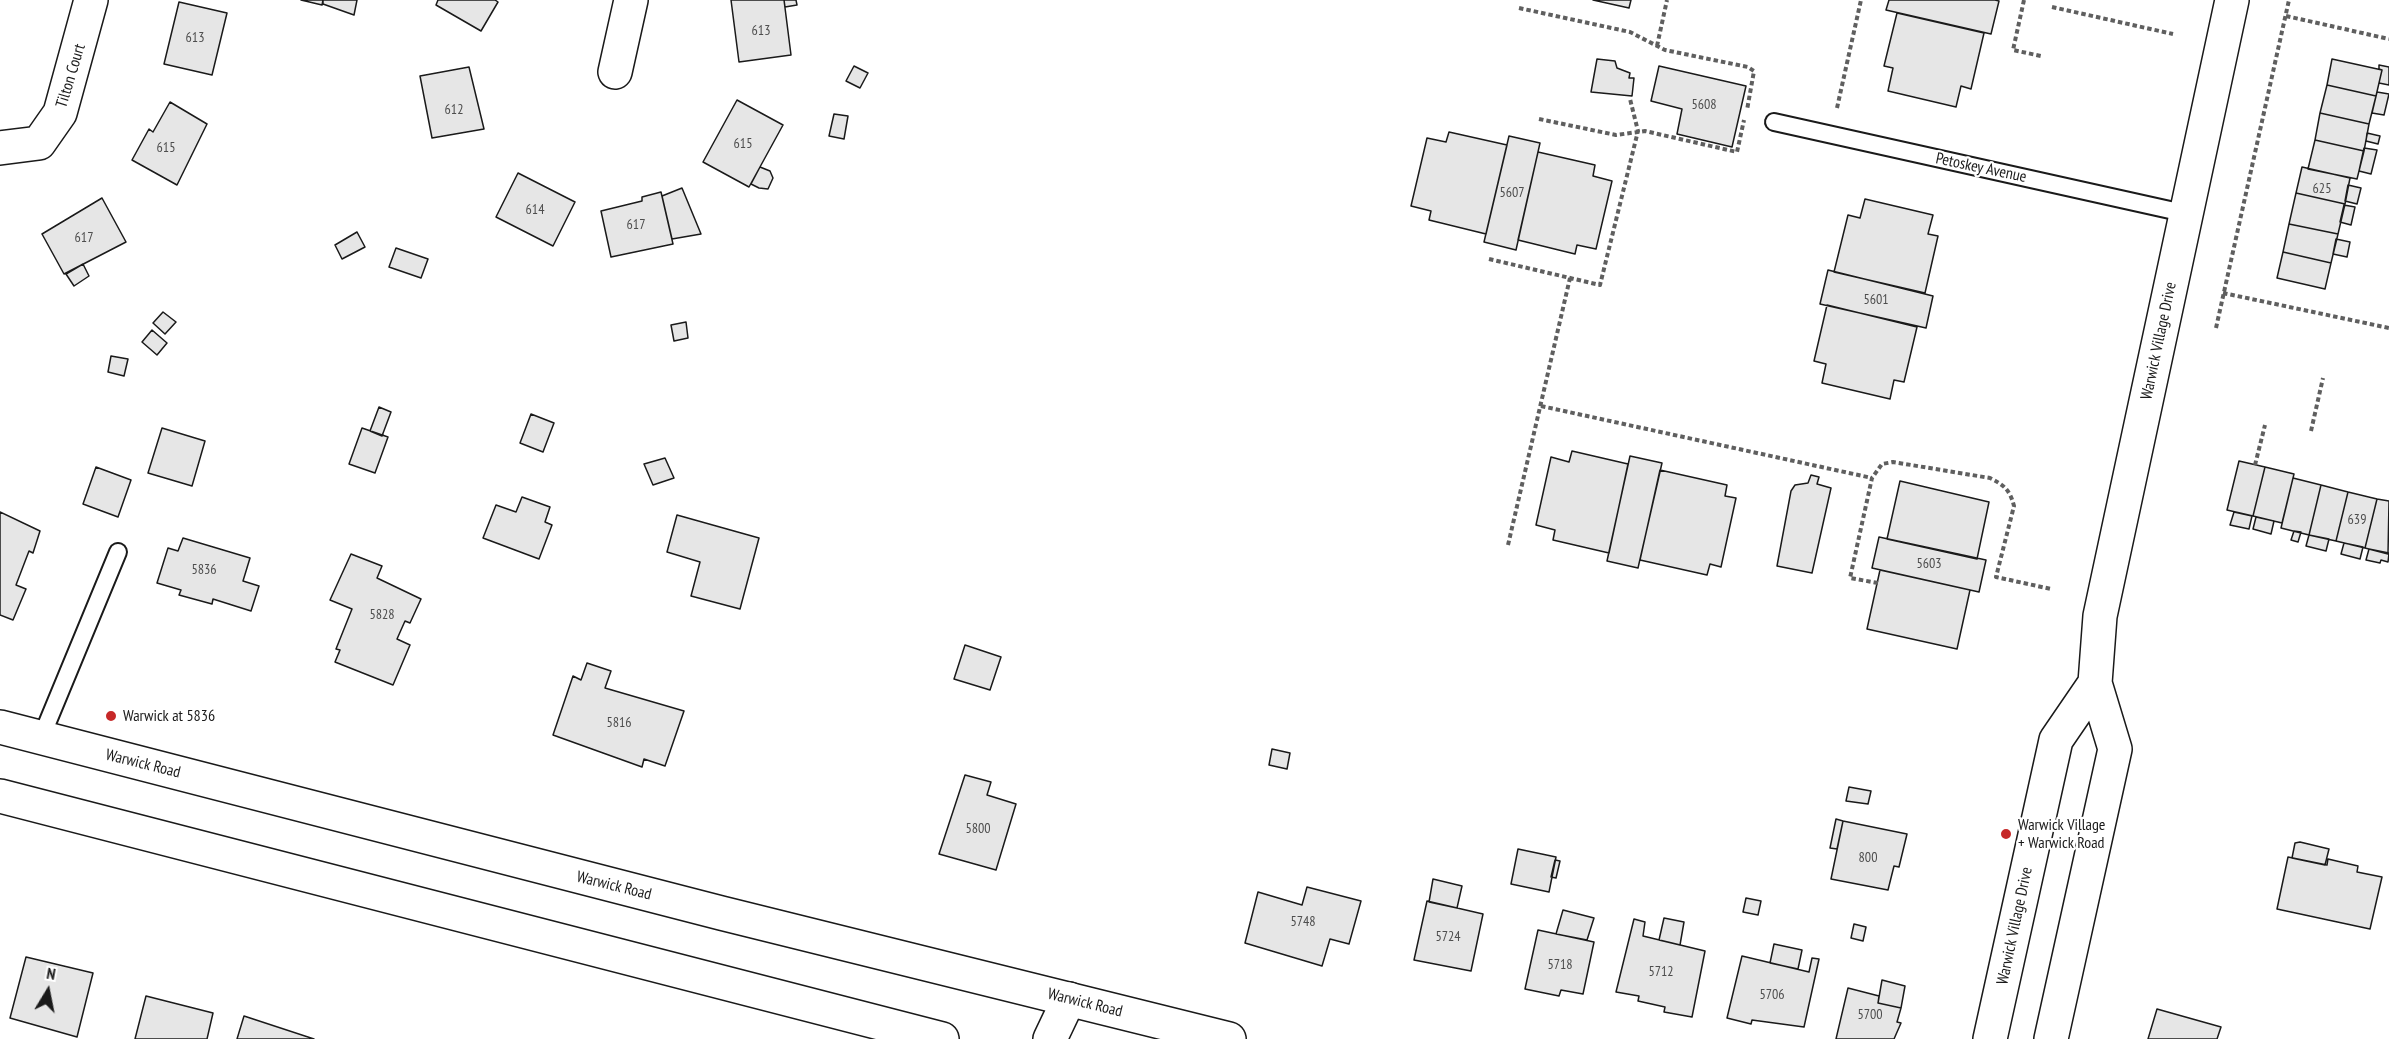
<!DOCTYPE html>
<style>
body{margin:0}
#map{position:relative;width:2389px;height:1039px;overflow:hidden;background:#fff;font-family:"PT Sans Narrow",sans-serif}
canvas{display:block}
.north{position:absolute;left:18px;top:961px;width:60px;height:60px;-webkit-text-stroke:4px #fff;paint-order:stroke;rotate:10deg;font-size:16px;font-weight:700;line-height:24px;text-align:center;color:#1a1a1a}
.north::after{content:'';display:block;margin:auto;width:21px;height:27px;background:#1a1a1a;clip-path:polygon(50% 0,100% 100%,50% 72%,0 100%)}
</style>
<div id="map">
<canvas width="2389" height="1039"></canvas>
<div class="north">N</div>
</div>
<script>
const ctx = document.querySelector('canvas').getContext('2d');
ctx.lineJoin = 'round';
function fillPath(path, color) {
  ctx.fillStyle = color;
  ctx.fill(path, 'evenodd');
}
function strokePath(path, color, width, dash) {
  ctx.strokeStyle = color;
  ctx.lineWidth = width;
  ctx.lineCap = dash ? 'butt' : 'round';
  ctx.setLineDash(dash || []);
  ctx.stroke(path);
}
function drawText(font, color, halo, rows, align = 'center') {
  ctx.font = font + ' "PT Sans Narrow",sans-serif';
  ctx.lineWidth = 4.5;
  ctx.setLineDash([]);
  ctx.textBaseline = 'middle';
  ctx.strokeStyle = halo;
  ctx.fillStyle = color;
  for (const [text, x, y, turn = 0] of rows) {
    ctx.save();
    ctx.translate(x, y);
    ctx.rotate((+turn || 0) * Math.PI / 180);
    ctx.textAlign = isNaN(turn) ? turn : align;
    if (halo) ctx.strokeText(text, 0, 0);
    ctx.fillText(text, 0, 0);
    ctx.restore();
  }
}
const building = new Path2D(`
 M301 0H323L322 5Z
 M323 0H357L354 15 323 4Z
 M438 0H495L498 2 481 31 436 5Z
 M731 0H784L791 55 739 62Z
 M784 0H796L797 5 785 7Z
 M1593 0H1631L1629 8Z
 M1889 0H1995L1999 1 1991 34 1886 10Z
 M179 2 227 13 212 75 164 64Z
 M1897 13 1984 33 1971 89 1961 86 1956 107 1888 91 1893 68 1884 66Z
 M1597 59 1615 61 1617 68 1630 73 1629 78H1634L1632 96 1591 92Z
 M2332 59 2382 70 2376 96 2327 85Z
 M2379 65 2389 67V85L2379 83 2382 70 2379 69Z
 M854 66 868 73 860 88 846 81Z
 M1659 66 1746 86 1732 147 1677 134 1682 109 1651 101Z
 M469 67 484 129 432 138 420 76Z
 M2327 85 2376 96 2369 124 2320 113Z
 M2377 92 2389 94 2384 115 2372 113Z
 M737 100 783 125 749 187 703 162Z
 M170 102 207 124 177 185 132 160 149 129 153 132Z
 M2320 113 2369 124 2364 151 2315 140Z
 M834 114 848 116 844 139 829 136Z
 M1449 132 1507 145 1486 234 1429 220 1431 211 1411 206 1427 138 1446 142Z
 M2367 133 2380 136 2378 144 2366 141Z
 M1509 136 1540 143 1516 250 1484 242Z
 M2315 140 2364 151 2357 179 2308 169Z
 M2364 148 2377 150 2371 174 2359 171Z
 M1538 152 1595 165 1593 176 1612 181 1596 249 1577 245 1575 254 1518 240Z
 M760 167 770 171 773 178 768 189 759 188 751 184Z
 M2302 167 2350 178 2345 204 2296 193Z
 M518 173 575 202 553 246 496 217Z
 M2348 185 2361 188 2357 204 2345 201Z
 M682 188 701 234 672 239 662 196Z
 M661 192 673 244 611 257 601 211 642 201V197Z
 M2296 193 2345 204 2338 234 2289 224Z
 M102 198 126 242 64 274 42 234Z
 M1865 199 1933 215 1928 234 1938 236 1925 293 1834 272 1848 215 1860 218Z
 M2344 205 2355 207 2351 225 2340 222Z
 M2289 224 2338 234 2331 263 2283 252Z
 M357 232 365 247 342 259 335 245Z
 M2336 239 2350 242 2347 257 2333 254Z
 M396 248 428 259 421 278 389 267Z
 M2283 252 2331 263 2325 289 2277 278Z
 M83 264 89 276 74 286 66 274Z
 M1828 270 1933 296 1926 328 1820 304Z
 M1827 305 1917 327 1904 382 1894 380 1890 399 1822 383 1826 364 1814 361Z
 M163 312 176 322 165 334 153 323Z
 M686 322 688 338 674 341 671 325Z
 M152 330 167 343 157 355 142 342Z
 M111 356 128 359 124 376 108 372Z
 M379 407 391 412 382 436 370 431Z
 M531 414 554 423 543 452 520 443Z
 M162 428 205 441 192 486 148 473Z
 M362 428 388 437 375 473 349 464Z
 M1572 451 1628 464 1609 553 1553 540 1555 530 1536 525 1551 457 1569 462Z
 M1630 456 1662 463 1638 568 1607 561Z
 M665 458 674 478 653 485 644 464Z
 M2239 461 2265 467 2253 516 2227 510Z
 M96 467 131 480 118 517 83 504Z
 M2265 467 2294 474 2282 523 2253 516Z
 M1660 470 1727 485 1725 496 1736 498 1721 567 1710 564 1707 575 1640 560Z
 M1811 475 1819 477 1817 484 1831 488 1812 573 1777 566 1791 491 1795 485 1808 483Z
 M2293 478 2321 485 2309 535 2281 528Z
 M1900 481 1989 502 1977 559 1887 539Z
 M2321 485 2348 492 2336 541 2309 535Z
 M2348 492 2377 499 2365 548 2336 541Z
 M522 497 550 507 545 522 552 525 539 559 483 538 496 505 516 512Z
 M2377 499 2389 501 2388 554 2365 548Z
 M0 512 40 531 33 553 29 551 16 585 26 589 13 620 0 615Z
 M2234 512 2252 516 2249 529 2230 525Z
 M677 515 759 538 740 609 691 596 700 562 667 552Z
 M2256 517 2274 521 2271 534 2253 529Z
 M2294 531 2301 532 2298 542 2291 540Z
 M2309 535 2329 539 2326 551 2306 546Z
 M1879 537 1986 560 1979 592 1872 568Z
 M183 538 250 558 243 581 259 586 251 611 213 599 212 604 179 595 181 590 157 583 168 548 178 551Z
 M2344 543 2363 547 2360 559 2341 554Z
 M2369 549 2389 553 2388 562 2381 560 2380 563 2366 560Z
 M351 554 382 566 377 578 421 599 410 623 405 621 397 639 410 645 393 685 335 662 340 650 336 649 352 609 330 600Z
 M1880 570 1970 590 1957 649 1867 629Z
 M965 645 1001 657 990 690 954 679Z
 M587 663 611 671 605 688 684 711 665 766 644 759 642 767 553 735 573 676 581 680Z
 M1272 749 1290 753 1287 769 1269 765Z
 M965 775 991 782 987 795 1016 804 996 870 939 854Z
 M1849 787 1871 791 1868 804 1846 801Z
 M1836 819 1843 821 1837 849 1830 848Z
 M1843 821 1907 834 1899 867 1894 866 1888 890 1831 879Z
 M2300 842 2329 849 2325 865 2292 858 2295 843Z
 M1518 849 1556 857 1549 892 1511 884Z
 M2288 857 2327 865 2328 859 2358 866 2357 872 2382 877 2370 929 2277 909Z
 M1555 860 1560 861 1556 878 1551 877Z
 M1433 879 1462 886 1457 908 1429 902Z
 M1307 887 1361 901 1349 944 1330 939 1322 966 1245 943 1258 892 1302 905Z
 M1746 898 1761 901 1758 915 1743 912Z
 M1427 901 1483 914 1471 971 1414 960Z
 M1563 910 1594 918 1587 940 1556 934Z
 M1664 918 1684 922 1680 945 1659 940Z
 M1634 919 1645 922 1643 936 1705 951 1692 1017 1664 1012 1665 1007 1638 1001 1639 996 1616 992Z
 M1854 924 1866 927 1863 941 1851 938Z
 M1538 930 1594 942 1583 994 1561 990 1559 996 1525 989Z
 M1774 944 1802 950 1798 969 1770 963Z
 M1742 956 1809 972 1812 958 1819 959 1804 1027 1752 1020 1751 1024 1727 1018Z
 M26 957 93 973 77 1037 10 1018Z
 M1882 980 1905 986 1901 1008 1878 1003Z
 M1848 988 1879 996 1878 1003 1901 1008 1897 1022 1901 1023 1894 1039H1836Z
 M146 996 213 1013 207 1039H135Z
 M2157 1009 2221 1027 2217 1039H2148Z
 M244 1016 314 1039H237Z`);
fillPath(building, '#e6e6e6');
strokePath(building, '#1a1a1a', 1.5);
const lane = new Path2D(`
 M1774 122 2188 214
 M41 738 118 552`);
const street = new Path2D(`
 M615 72 631 0
 M0 148 39 143 60 113 91 0
 M1050 1039 1069 999
 M1990 1039 2056 740 2095 683
 M2051 1039 2115 749 2095 683 2100 616 2232 0`);
const secondary = new Path2D(`
 M0 727 721 913 1229 1039
 M0 796 942 1039`);
strokePath(lane, '#1a1a1a', 20);
strokePath(street, '#1a1a1a', 36);
strokePath(secondary, '#1a1a1a', 36);
strokePath(new Path2D(`
 M2024 0 2013 50 2041 56
 M2052 7 2173 34
 M1519 8 1630 32 1665 50 1748 67 1754 71 1747 110
 M2286 16 2389 39
 M1657 46 1667 0
 M1837 108 1861 0
 M1539 119 1616 135 1645 131 1737 152 1744 120
 M1489 259 1600 285 1638 131 1630 99
 M2223 293 2389 328
 M2216 328 2289 0
 M1541 406 1872 478
 M2311 431 2323 378
 M2255 465 2265 425
 M1508 545 1570 278
 M1878 583 1850 578 1872 478 1882 464 1893 462 1990 478C2004 485 2010 490 2014 506L1996 577 2051 589`), '#5f5f5f', 4, [4.5, 3]);
strokePath(lane, '#fff', 16);
strokePath(street, '#fff', 33);
strokePath(secondary, '#fff', 33);
for (const [x, y, r, color] of [
 [111,716,6,"#c62828"],
 [2006,834,6,"#c62828"]
]) {
  const dot = new Path2D();
  dot.arc(x, y, r, 0, 2 * Math.PI);
  ctx.fillStyle = color;
  ctx.fill(dot);
  strokePath(dot, '#fff', 2);
}
drawText('14px', '#4d4d4d', null, [
 ["613",761,31],
 ["613",195,38],
 ["5608",1704,105],
 ["612",454,110],
 ["615",743,144],
 ["615",166,148],
 ["625",2322,189],
 ["5607",1512,193],
 ["614",535,210],
 ["617",636,225],
 ["617",84,238],
 ["5601",1876,300],
 ["639",2357,520],
 ["5603",1929,564],
 ["5836",204,570],
 ["5828",382,615],
 ["5816",619,723],
 ["5800",978,829],
 ["800",1868,858],
 ["5748",1303,922],
 ["5724",1448,937],
 ["5718",1560,965],
 ["5712",1661,972],
 ["5706",1772,995],
 ["5700",1870,1015]
]);
drawText('16px', '#1a1a1a', '#fff', [
 ["Tilton Court",71,76,-73],
 ["Petoskey Avenue",1981,168,12],
 ["Warwick Village Drive",2159,341,-78],
 ["Warwick Road",143,764,14],
 ["Warwick Road",614,886,14],
 ["Warwick Village Drive",2015,926,-78],
 ["Warwick Road",1085,1003,14]
]);
drawText('16px', '#1a1a1a', '#fff', [
 ["Warwick at 5836",123,716],
 ["Warwick Village",2018,825],
 ["+ Warwick Road",2018,843]
], 'left');
</script>
